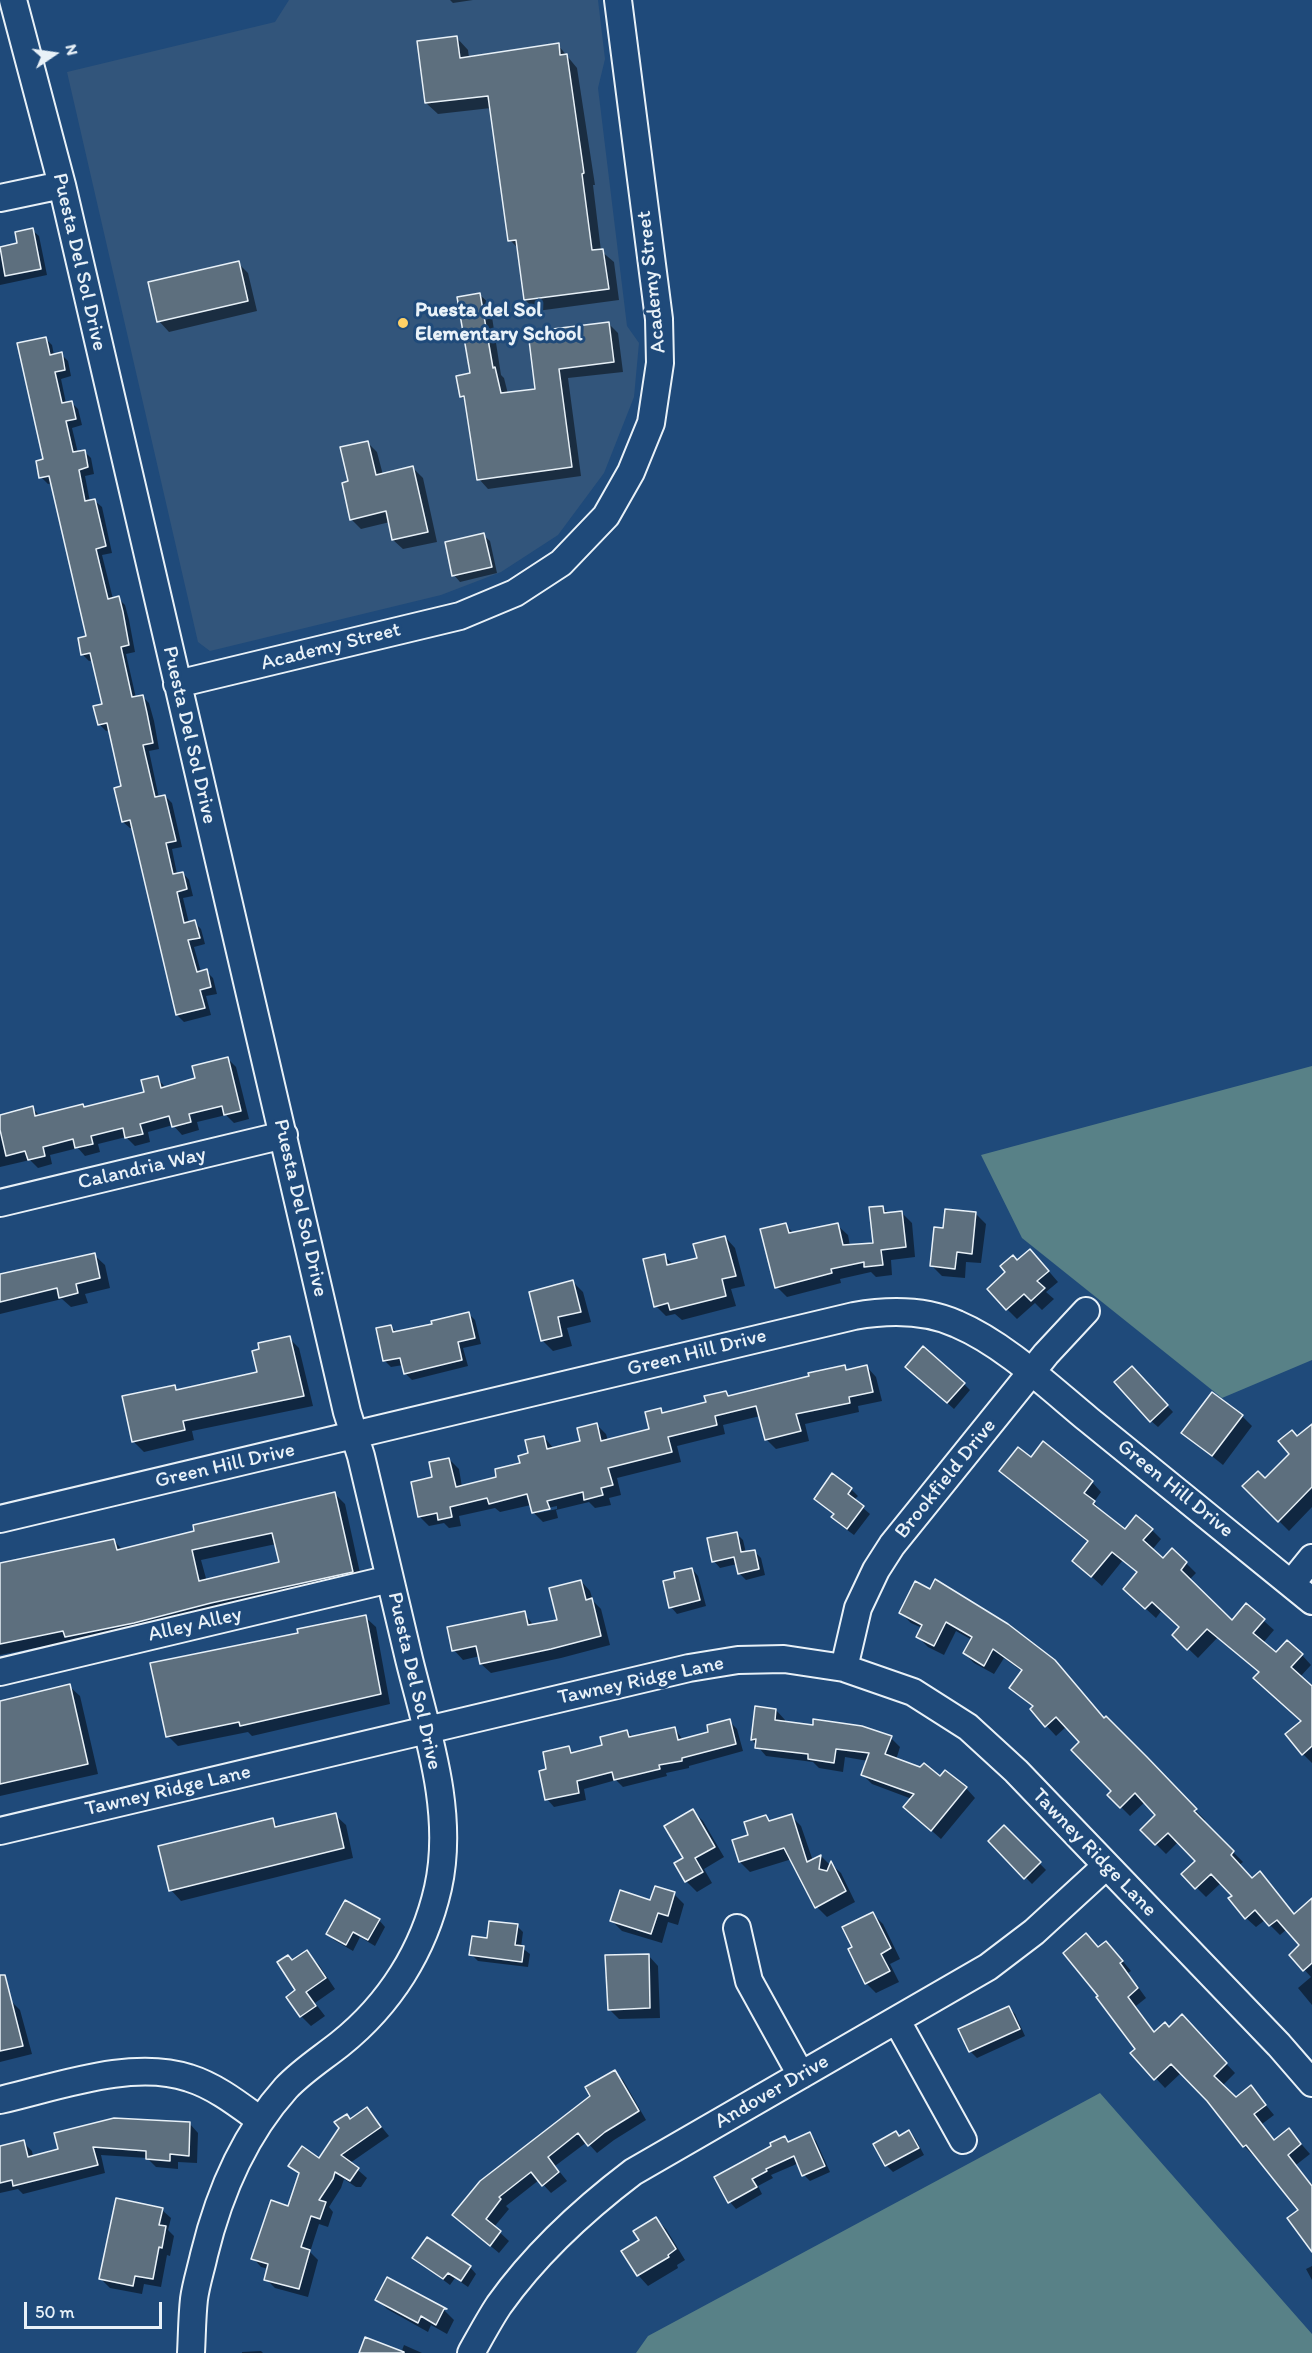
<!DOCTYPE html>
<style>
body{margin:0}
#map{position:relative;width:1312px;height:2353px;overflow:hidden;background:#1f4a7a;font-family:Itim,sans-serif}
canvas{display:block}
.north{position:absolute;left:24px;top:24px;width:60px;height:60px;-webkit-text-stroke:4px #1f4a7a;paint-order:stroke;rotate:77deg;font-size:16px;font-weight:700;line-height:24px;text-align:center;color:#e8f1f8}
.north::after{content:'';display:block;margin:auto;width:21px;height:27px;background:#e8f1f8;clip-path:polygon(50% 0,100% 100%,50% 72%,0 100%)}
.scale{position:absolute;left:24px;top:2302px;width:138px;height:27px;box-sizing:border-box;border:3px solid #e8f1f8;border-top:0;padding-left:8px;font-size:18px;line-height:21px;white-space:nowrap;color:#e8f1f8;-webkit-text-stroke:4px #1f4a7a;paint-order:stroke}
</style>
<div id="map">
<canvas width="1312" height="2353"></canvas>
<div class="north">N</div>
<div class="scale">50 m</div>
</div>
<script>
const ctx = document.querySelector('canvas').getContext('2d');
ctx.lineJoin = 'round';
function fillPath(path, color) {
  ctx.fillStyle = color;
  ctx.fill(path, 'evenodd');
}
function strokePath(path, color, width, dash) {
  ctx.strokeStyle = color;
  ctx.lineWidth = width;
  ctx.lineCap = dash ? 'butt' : 'round';
  ctx.setLineDash(dash || []);
  ctx.stroke(path);
}
function drawText(font, color, halo, rows, align = 'center') {
  ctx.font = font + ' Itim,sans-serif';
  ctx.lineWidth = 6;
  ctx.setLineDash([]);
  ctx.textBaseline = 'middle';
  ctx.strokeStyle = halo;
  ctx.fillStyle = color;
  for (const [text, x, y, turn = 0] of rows) {
    ctx.save();
    ctx.translate(x, y);
    ctx.rotate((+turn || 0) * Math.PI / 180);
    ctx.textAlign = isNaN(turn) ? turn : align;
    if (halo) ctx.strokeText(text, 0, 0);
    ctx.fillText(text, 0, 0);
    ctx.restore();
  }
}
fillPath(new Path2D(`
 M289 0H598L605 59 598 88 627 326 639 343 634 397 604 473 558 535 501 572 441 595 210 651 198 642 67 72 275 22Z`), '#32557b');
fillPath(new Path2D(`
 M1312 1066V1360L1222 1398 1022 1238 981 1155Z
 M1100 2093 1312 2334V2353H636L648 2336Z`), '#588187');
fillPath(new Path2D(`
 M450 0H473L453 3Z
 M457 38 468 50 469 58 558 45 577 68 595 185H593L601 251 614 262 619 300 537 311 525 300 519 249 510 240 491 108 438 114 426 103Z
 M32 230 39 236 47 275 0 285V248L19 244Z
 M238 263 248 273 257 311 169 332 159 321Z
 M480 295 490 304 501 375 504 378 508 394 536 390 608 323 618 333 623 372 568 378 581 476 488 489 479 479 466 401 462 397 472 374Z
 M45 338 52 345 54 355 61 354 68 361 71 376 61 379 66 403 71 402 78 409 82 425 72 428 78 453 84 451 91 458 94 474 85 476 90 502 95 501 102 507 112 553 102 555 113 599 118 598 125 605 129 620 135 652 126 654 136 698 142 696 149 703 154 721 159 749 149 751 159 798 165 796 172 803 182 847 172 849 177 874 183 873 189 880 193 896 183 898 189 923 194 922 201 929 205 944 194 947 201 972 206 971 213 978 217 994 206 996 211 1015 184 1022 177 1015 134 828H130L123 822V787L110 730 106 731 99 724 104 705 94 660 89 661 82 654 88 638 52 483 48 484 41 477 45 461Z
 M368 443 377 452 383 475 413 468 423 478 437 542 403 549 393 540 390 522 361 529 351 519 350 482Z
 M483 535 490 541 497 573 460 582 454 575Z
 M228 1059 236 1067 249 1119 234 1123 226 1115 197 1122 199 1130 182 1135 173 1125 148 1132 150 1142 135 1146 126 1137 98 1144 100 1152 85 1156 78 1148 50 1155 52 1164 38 1168 30 1160 0 1167V1116L32 1108 40 1116 85 1108 146 1093 157 1078 166 1088 197 1080Z
 M883 1208 889 1214 902 1213 912 1223 915 1257 891 1260 892 1275 876 1277 871 1272 840 1279 841 1283 787 1297 777 1287 785 1225 795 1234 837 1225 848 1235 850 1246 875 1244Z
 M976 1214 986 1224 981 1263 966 1262 965 1278 942 1276 932 1266 945 1230Z
 M725 1237 735 1248 745 1286 731 1289 736 1306 682 1320 675 1314 666 1316 656 1306 664 1256 674 1265 699 1259Z
 M94 1255 105 1265 110 1288 85 1294 88 1303 71 1307 62 1299 0 1314V1276Z
 M1040 1261 1058 1282 1046 1292 1054 1299 1042 1310 1035 1303 1017 1319 1007 1309 1018 1262Z
 M573 1282 583 1292 591 1322 567 1328 572 1346 553 1351 543 1341 530 1293Z
 M468 1313 475 1320 481 1344 463 1348 468 1366 412 1380 405 1373 403 1365 391 1367 385 1361 391 1327 397 1332 434 1325Z
 M289 1338 299 1348 313 1406 192 1431 194 1440 144 1452 133 1441 174 1386 179 1391 259 1373Z
 M844 1367 848 1371 867 1367 876 1377 882 1401 858 1406 859 1412 805 1424 809 1441 776 1449 766 1439 760 1416 723 1425 725 1434 677 1446 681 1462 617 1478 621 1495 609 1498 611 1505 595 1508 589 1502 556 1510 558 1518 543 1522 533 1512 531 1505 500 1512 495 1508 459 1516 461 1526 449 1528 444 1523 429 1526 419 1516 434 1478 449 1459 459 1469 462 1487 498 1478 522 1465 544 1437 554 1449 582 1443 596 1424 606 1434 608 1441 651 1430 661 1410 665 1414 707 1404 726 1392 730 1397ZM557 1506V1509L538 1513V1510Z
 M914 1373 964 1384 970 1390 954 1409Z
 M1138 1374 1173 1412 1158 1427 1151 1421Z
 M1242 1416 1252 1426 1223 1465 1183 1433Z
 M1312 1426V1507L1289 1531 1244 1486 1266 1480 1291 1455 1297 1438Z
 M1031 1459 1092 1482 1101 1492 1094 1502 1103 1513 1125 1532 1152 1530 1161 1539 1152 1550 1164 1560 1172 1550 1186 1563 1196 1573 1189 1580 1232 1623 1246 1605 1274 1630 1263 1643 1276 1654 1302 1655 1311 1665 1300 1677 1312 1688V1763L1303 1754V1722L1260 1673 1218 1637 1198 1658 1174 1635 1181 1628 1162 1610 1156 1618 1134 1598 1139 1573 1123 1560 1102 1586 1074 1561 1089 1543 1001 1471Z
 M851 1489 858 1496 854 1500 870 1514 854 1535 839 1524 833 1517 835 1515 816 1499Z
 M335 1494 345 1504 362 1582 76 1647 71 1641 0 1655V1565L114 1541 123 1550ZM276 1544 281 1564 207 1582 201 1560Z
 M736 1533 743 1540 746 1553 754 1551 761 1558 765 1575 746 1580 739 1573 737 1564 720 1568 714 1561Z
 M692 1569 698 1576 706 1606 677 1614 671 1607 677 1579Z
 M581 1581 590 1591 593 1601 601 1609 610 1645 561 1658 491 1673 481 1664 480 1656 463 1660 454 1650 524 1613 534 1626 558 1621Z
 M916 1583 1116 1727 1205 1820 1203 1822 1243 1862 1239 1865 1252 1879 1260 1873 1295 1915 1312 1908V2005L1298 1988 1311 1977 1291 1955 1301 1945 1287 1929 1280 1935 1265 1920 1256 1927 1246 1918 1234 1896 1221 1883 1206 1897 1183 1874 1197 1861 1178 1842 1166 1854 1142 1830 1157 1815 1145 1802 1130 1816 1109 1795 1113 1791 1081 1742 1067 1726 1056 1736 1032 1710 1034 1707 1011 1688 1023 1672 1004 1658 994 1674 974 1663 964 1653 972 1640 956 1631 944 1655 928 1647 918 1637 922 1628 911 1623 901 1613Z
 M365 1617 376 1627 390 1704 252 1736 248 1732 178 1746 168 1736 300 1634Z
 M69 1686 80 1696 98 1774 0 1796V1703Z
 M776 1710 785 1720V1723L891 1738 900 1747 896 1760 966 1788 975 1798 941 1839 915 1816 912 1799 872 1784 863 1775 868 1761 845 1757 843 1772 819 1768 813 1762 766 1756 752 1740Z
 M729 1721 737 1729 743 1751 689 1766V1768L666 1773 667 1776 623 1787 616 1780 584 1789 586 1800 554 1807 547 1799 548 1770 569 1748 574 1753 604 1746 627 1731 633 1737 675 1729 683 1740 710 1733Z
 M693 1811 703 1821 724 1857 704 1869 712 1883 697 1892 686 1881 676 1863 685 1858Z
 M335 1815 346 1825 353 1858 181 1901 171 1890 272 1820 280 1828Z
 M791 1816 801 1826 813 1861 821 1856 831 1866V1864L841 1873 855 1902 827 1917 817 1907 792 1859 750 1872 740 1862 733 1841 750 1836 766 1817 771 1822Z
 M1004 1827 1046 1870 1032 1884 990 1841Z
 M674 1894 684 1904 678 1925 668 1922 662 1943 622 1931 612 1921Z
 M873 1914 883 1924 900 1959 890 1964 899 1982 876 1993 866 1983Z
 M379 1920 385 1927 375 1946 360 1937 353 1951 334 1940 328 1934Z
 M517 1926 523 1932 521 1947 530 1954 528 1967 478 1961 471 1954 488 1940Z
 M1099 1949 1115 1952 1131 1971 1128 1973 1146 1998 1136 2006 1155 2033 1191 2026 1235 2073 1222 2086 1236 2099 1251 2087 1274 2115 1262 2124 1275 2141 1289 2130 1310 2154 1296 2165 1312 2185V2249L1300 2210 1255 2154 1253 2155 1244 2146 1208 2100 1181 2073 1165 2088 1132 2053 1137 2049Z
 M308 1954 319 1965 335 1989 315 2003 325 2016 311 2026 301 2016 293 1961Z
 M648 1955 658 1966 660 2018 619 2019 609 2009Z
 M11 2001 20 2010 32 2054 0 2062V2004Z
 M1008 2007 1015 2014 1025 2036 977 2058 970 2051Z
 M614 2072 623 2080 646 2120 614 2140 597 2153 587 2142 555 2166 567 2181 551 2193 539 2180 506 2206 509 2209 494 2227 509 2241 499 2253 463 2223Z
 M367 2109 389 2136 350 2163 367 2178 361 2187H356L344 2179 341 2188 329 2207 333 2212 328 2227 319 2224 310 2252 318 2260 308 2297 275 2288 266 2279 269 2269 261 2267 253 2258 289 2208 300 2175 290 2166 320 2160 347 2116 351 2120Z
 M190 2124 198 2133 197 2163 178 2162V2169L156 2167 147 2158 101 2155 105 2173 23 2194 18 2189 0 2193V2157L23 2142 32 2151 33 2157Z
 M909 2132 915 2138 924 2155 893 2172 886 2165 875 2145Z
 M810 2134 816 2141 830 2172 810 2181 804 2175 799 2163 771 2175 773 2178 758 2186 762 2194 736 2209 730 2202 717 2178 773 2147 785 2138 790 2143Z
 M162 2210 171 2218 168 2230 174 2236 170 2256 167 2255 161 2287 144 2284 142 2294 110 2288 101 2279Z
 M656 2219 666 2229 685 2260 677 2265 678 2268 648 2286 638 2275 641 2241Z
 M414 2258 470 2267 476 2274 468 2287 455 2278 450 2285Z
 M1312 2266V2280L1306 2269Z
 M388 2279 444 2310 454 2320 447 2334 431 2325 428 2332 387 2309 377 2299Z
 M404 2345 422 2353H360H401Z
 M261 2351 263 2353H242V2352Z`), '#0007');
const building = new Path2D(`
 M457 36 460 58 559 43 560 55 567 54 584 173 582 174 592 250 603 249 609 289 524 300 516 240 508 241 488 96 425 103 417 41Z
 M33 228 41 269 5 276 0 247 17 243 15 232Z
 M239 261 248 301 157 322 148 282Z
 M480 293 493 368 495 367 501 393 535 389 528 332 609 322 614 362 559 369 572 467 477 480 464 396 460 397 456 376 470 373 457 297Z
 M46 337 50 355 62 352 65 370 55 372 62 403 72 401 76 419 66 421 73 452 85 450 88 467 79 470 85 501 95 499 106 546 96 549 108 599 119 596 123 612 129 645 121 647 132 697 143 695 147 713 153 743 143 745 155 797 165 795 176 841 166 843 173 874 183 872 187 889 177 892 184 923 195 920 200 938 188 940 197 972 207 969 211 987 200 990 205 1008 176 1015 130 820 122 822 114 788 121 786 107 723 98 725 93 706 102 704 90 653 81 655 78 638 86 636 49 476 39 478 36 461 43 459 17 343Z
 M368 441 376 475 413 466 428 532 392 540 386 511 350 520 342 483 348 481 340 447Z
 M484 533 492 567 452 576 445 542Z
 M228 1057 241 1111 224 1115 222 1106 189 1114 191 1122 172 1127 169 1116 140 1124 143 1134 125 1138 123 1128 91 1136 93 1144 75 1148 73 1139 43 1147 45 1156 28 1160 25 1151 6 1156 0 1130V1115L33 1106 35 1116 83 1104 84 1107 144 1092 141 1080 158 1076 161 1088 195 1078 192 1066Z
 M883 1206 884 1213 902 1211 906 1247 881 1250 883 1265 864 1267V1262L831 1269 832 1273 775 1288 760 1229 786 1223 789 1233 838 1223 843 1245 873 1243 869 1207Z
 M945 1209 976 1212 972 1254 957 1252 955 1269 930 1266 934 1227 943 1228Z
 M725 1236 736 1276 722 1279 726 1296 670 1310 668 1303 654 1307 643 1259 665 1254 667 1265 697 1258 693 1244Z
 M1030 1249 1049 1271 1037 1281 1045 1288 1031 1301 1024 1294 1006 1310 987 1289 1005 1272 1000 1266 1013 1255 1017 1260Z
 M95 1253 100 1278 76 1284 78 1293 59 1298 57 1288 0 1302V1274Z
 M573 1280 581 1312 558 1317 562 1336 541 1341 529 1292Z
 M469 1312 475 1338 458 1342 462 1360 404 1374 400 1358 383 1361 376 1328 391 1325 393 1332 432 1324 431 1321Z
 M290 1336 304 1396 183 1421 185 1430 132 1442 122 1396 175 1385 176 1390 257 1372 252 1351 259 1349 258 1343Z
 M923 1346 965 1383 947 1403 905 1367Z
 M845 1365 846 1370 867 1365 873 1392 849 1397 850 1403 796 1414 801 1431 765 1440 756 1406 715 1416 717 1425 668 1437 672 1452 608 1468 613 1485 601 1488 603 1495 584 1500 583 1492 547 1501 550 1509 532 1513 527 1494 489 1504 487 1498 450 1507 452 1517 438 1520 437 1513 418 1517 411 1482 432 1477 429 1462 449 1458 456 1487 496 1477 495 1469 520 1463 518 1456 528 1453 525 1440 544 1436 547 1449 580 1441 577 1428 597 1423 601 1441 649 1429 645 1412 661 1408 662 1413 706 1402 704 1396 726 1391 728 1396 809 1376 808 1373Z
 M1132 1366 1168 1405 1150 1422 1114 1382Z
 M1212 1392 1243 1415 1212 1456 1181 1433Z
 M1312 1424V1487L1278 1522 1242 1486 1258 1471 1265 1478 1289 1454 1278 1441 1292 1430 1297 1436Z
 M1043 1441 1093 1481 1084 1493 1095 1501 1093 1504 1125 1529 1136 1515 1153 1529 1143 1540 1163 1558 1172 1548 1187 1562 1181 1570 1232 1620 1246 1603 1265 1619 1253 1633 1276 1652 1287 1640 1303 1654 1291 1667 1312 1686V1746L1302 1755 1285 1734 1301 1721 1253 1678 1259 1672 1207 1629 1187 1650 1172 1635 1179 1627 1152 1602 1145 1609 1123 1589 1137 1572 1112 1552 1091 1577 1072 1561 1088 1541 999 1471 1018 1447 1031 1457Z
 M832 1473 852 1488 848 1494 864 1506 847 1529 831 1517 834 1514 814 1499Z
 M335 1492 353 1572 211 1603 134 1623 65 1637 63 1631 0 1644V1563L114 1539 117 1550 194 1531 193 1525ZM272 1533 279 1562 199 1581 192 1550Z
 M737 1532 741 1552 755 1550 759 1569 738 1574 734 1557 712 1562 707 1538Z
 M692 1568 700 1600 669 1608 663 1581 675 1578 674 1572Z
 M935 1579 1008 1624 1055 1660 1104 1718 1106 1716 1147 1757 1197 1809 1194 1811 1234 1851 1231 1855 1252 1878 1260 1871 1294 1914 1312 1898V1963L1303 1971 1289 1955 1299 1945 1277 1920 1269 1926 1255 1910 1245 1919 1228 1898 1232 1896 1211 1874 1195 1889 1181 1874 1195 1861 1168 1833 1155 1845 1140 1830 1155 1815 1135 1793 1120 1808 1107 1795 1111 1791 1071 1750 1079 1742 1056 1717 1045 1727 1030 1709 1033 1706 1009 1688 1022 1670 993 1649 984 1666 963 1653 972 1637 946 1622 934 1646 916 1637 922 1625 899 1613 915 1581 930 1589Z
 M581 1580 586 1600 592 1598 601 1636 551 1649 480 1664 476 1646 452 1651 447 1627 525 1611 528 1625 557 1620 549 1588Z
 M366 1615 381 1694 240 1726 239 1722 166 1737 150 1663 298 1633 297 1629Z
 M70 1684 88 1764 0 1784V1701Z
 M755 1706 776 1709 775 1720 813 1725V1719L862 1726 892 1736 885 1754 920 1767 924 1763 940 1776 945 1770 967 1787 931 1831 903 1807 914 1794 861 1775 869 1753 836 1749 834 1763 808 1759V1754L755 1748 756 1739 751 1740Z
 M730 1719 736 1744 682 1758V1761L659 1765 660 1769 614 1780 612 1772 577 1781 579 1793 545 1800 539 1771 546 1769 543 1752 569 1746 571 1753 602 1745 600 1737 627 1730 629 1737 675 1727 678 1740 708 1732 707 1725Z
 M693 1809 715 1847 695 1858 703 1872 685 1882 674 1863 683 1858 664 1826Z
 M336 1813 344 1848 169 1891 158 1846 273 1818 275 1827Z
 M792 1814 807 1862 821 1855 819 1869 827 1871 831 1861 846 1891 815 1908 784 1848 739 1862 732 1840 748 1835 744 1822 766 1815 769 1821Z
 M1004 1825 1041 1862 1024 1879 988 1841Z
 M655 1886 675 1892 668 1916 658 1913 651 1934 610 1921 620 1890 650 1900Z
 M345 1900 380 1919 368 1940 353 1932 346 1945 326 1934Z
 M873 1912 891 1948 881 1954 890 1971 865 1984 848 1949 852 1947 842 1927Z
 M489 1921 518 1924 515 1945 524 1946 522 1962 469 1955 472 1936 487 1938Z
 M1086 1933 1098 1947 1106 1941 1123 1961 1120 1963 1138 1988 1128 1997 1154 2032 1165 2022 1169 2027 1182 2014 1227 2063 1214 2076 1236 2097 1251 2085 1266 2105 1254 2114 1274 2140 1289 2128 1301 2144 1288 2155 1312 2186V2252L1287 2218 1298 2210 1246 2145 1243 2147 1207 2101 1171 2064 1154 2080 1130 2053 1135 2049 1096 1997 1098 1996 1063 1953Z
 M307 1950 326 1978 306 1992 316 2006 300 2017 286 1997 295 1990 277 1962 288 1955 292 1960Z
 M649 1954 650 2008 608 2010 605 1955Z
 M0 1975H5L23 2046 0 2051Z
 M1009 2006 1020 2029 969 2052 958 2029Z
 M615 2070 639 2111 605 2132 588 2146 578 2133 548 2157 559 2172 542 2186 531 2172 499 2197 501 2199 486 2219 501 2231 490 2246 452 2215 480 2181 590 2096 585 2087Z
 M367 2107 381 2127 341 2155 359 2168 350 2181 335 2172 333 2179 319 2200 326 2202 320 2219 311 2216 301 2247 310 2250 299 2289 264 2280 268 2264 251 2259 271 2200 288 2206 299 2173 288 2166 302 2146 319 2158 339 2128 334 2122 347 2114 350 2119Z
 M114 2118 190 2122 189 2156 170 2154V2161L146 2159V2151L93 2147 98 2165 13 2186 12 2180 0 2183V2146L24 2140 28 2157 58 2149 54 2133Z
 M909 2130 919 2148 885 2166 873 2144 896 2131 899 2136Z
 M810 2132 825 2166 802 2176 794 2156 766 2169 767 2171 752 2179 757 2187 728 2203 714 2177 771 2146 770 2143 785 2136 788 2142Z
 M116 2198 163 2208 159 2225 166 2226 162 2248 159 2247 153 2279 135 2276 133 2286 99 2279Z
 M656 2217 676 2249 668 2255 669 2257 637 2276 621 2251 639 2240 633 2231Z
 M427 2237 471 2266 461 2281 448 2273 443 2279 412 2258Z
 M387 2277 447 2309H444L436 2325 421 2316 418 2323 375 2300Z
 M365 2337 404 2352V2353H359Z`);
fillPath(building, '#5d6f7e');
strokePath(building, '#e8f1f8', 1.5);
const minor = new Path2D(`
 M13 0 62 185 347 1412 361 1456C377 1524 393 1591 409 1659 427 1732 455 1812 438 1888 424 1950 390 2004 340 2044 321 2059 302 2071 286 2088 243 2136 219 2193 204 2255 201 2269 196 2284 194 2299 192 2317 192 2335 191 2353
 M0 198 62 185
 M177 684 460 616 515 593 561 563 606 516 631 472 651 423 660 363 659 319 618 0
 M0 1203 284 1135
 M0 1519 854 1316C888 1310 924 1309 957 1324 1004 1344 1049 1387 1089 1420 1163 1480 1237 1541 1312 1601
 M1291 1584 1312 1558
 M844 1668 858 1608 876 1570 892 1545 1046 1354 1086 1311
 M0 1672 390 1579
 M0 1831 689 1668 738 1660 784 1659 844 1668 913 1692 968 1727 1016 1771 1279 2045 1312 2083
 M737 1928 749 1981 801 2075
 M897 2021 963 2140
 M0 2100C57 2087 132 2059 189 2078 215 2086 238 2104 260 2120
 M471 2353C480 2337 489 2320 499 2305 536 2253 583 2210 633 2172L988 1967 1034 1932 1106 1866`);
strokePath(minor, '#e8f1f8', 30);
strokePath(minor, '#1f4a7a', 26);
for (const [x, y, r, color] of [
 [403,323,6,"#ffd166"]
]) {
  const dot = new Path2D();
  dot.arc(x, y, r, 0, 2 * Math.PI);
  ctx.fillStyle = color;
  ctx.fill(dot);
  strokePath(dot, '#1f4a7a', 2);
}
drawText('21px', '#e8f1f8', '#1f4a7a', [
 ["Puesta Del Sol Drive",79,262,77],
 ["Academy Street",652,282,-96],
 ["Academy Street",331,647,-14],
 ["Puesta Del Sol Drive",189,735,77],
 ["Calandria Way",142,1169,-13],
 ["Puesta Del Sol Drive",300,1208,77],
 ["Green Hill Drive",697,1353,-14],
 ["Green Hill Drive",225,1466,-13],
 ["Brookfield Drive",946,1479,-51],
 ["Green Hill Drive",1175,1489,39],
 ["Alley Alley",195,1625,-13],
 ["Puesta Del Sol Drive",414,1681,77],
 ["Tawney Ridge Lane",641,1681,-12],
 ["Tawney Ridge Lane",168,1791,-13],
 ["Tawney Ridge Lane",1094,1853,46],
 ["Andover Drive",772,2092,-30]
]);
drawText('bold 21px', '#e8f1f8', '#1f4a7a', [
 ["Puesta del Sol",415,311],
 ["Elementary School",415,335]
], 'left');
</script>
